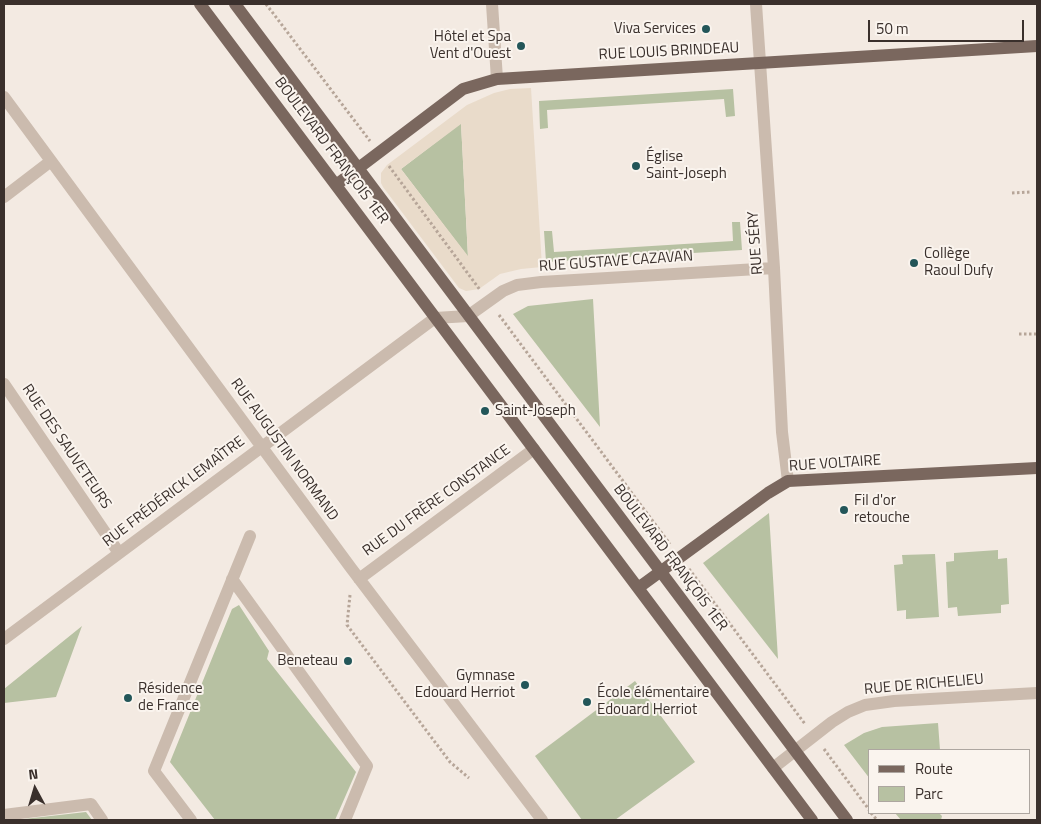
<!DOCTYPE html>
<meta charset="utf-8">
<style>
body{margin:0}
#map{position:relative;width:1041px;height:824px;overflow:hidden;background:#f3eae2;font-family:"Titillium Web",sans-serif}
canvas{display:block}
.frame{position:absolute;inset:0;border:5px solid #3a302c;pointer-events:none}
.legend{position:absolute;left:868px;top:749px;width:162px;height:65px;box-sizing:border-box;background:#faf4ee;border:1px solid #ada6a0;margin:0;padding:6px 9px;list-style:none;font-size:15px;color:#3a302c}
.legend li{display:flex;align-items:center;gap:10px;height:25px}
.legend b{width:25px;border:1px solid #ada6a0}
.north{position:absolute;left:10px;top:764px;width:50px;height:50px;-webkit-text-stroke:4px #faf4ee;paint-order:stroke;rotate:354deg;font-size:14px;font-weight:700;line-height:20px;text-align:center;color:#3a302c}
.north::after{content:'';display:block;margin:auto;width:18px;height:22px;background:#3a302c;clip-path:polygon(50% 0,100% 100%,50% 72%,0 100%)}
.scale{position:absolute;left:868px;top:20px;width:156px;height:22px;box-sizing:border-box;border:2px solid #3a302c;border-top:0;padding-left:6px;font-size:15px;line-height:18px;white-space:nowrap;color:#3a302c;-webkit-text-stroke:4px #faf4ee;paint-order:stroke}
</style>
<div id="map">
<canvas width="1041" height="824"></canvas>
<div class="frame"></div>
<ul class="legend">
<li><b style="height:6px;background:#7a675e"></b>Route</li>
<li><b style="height:14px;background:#b7c1a2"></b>Parc</li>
</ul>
<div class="north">N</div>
<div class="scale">50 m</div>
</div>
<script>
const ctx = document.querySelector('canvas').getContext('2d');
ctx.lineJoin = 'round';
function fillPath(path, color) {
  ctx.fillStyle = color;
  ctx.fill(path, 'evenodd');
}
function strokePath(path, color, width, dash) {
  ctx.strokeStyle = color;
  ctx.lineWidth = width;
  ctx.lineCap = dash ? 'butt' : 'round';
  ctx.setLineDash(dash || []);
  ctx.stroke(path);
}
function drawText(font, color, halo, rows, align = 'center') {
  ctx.font = font + ' "Titillium Web",sans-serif';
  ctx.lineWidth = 4;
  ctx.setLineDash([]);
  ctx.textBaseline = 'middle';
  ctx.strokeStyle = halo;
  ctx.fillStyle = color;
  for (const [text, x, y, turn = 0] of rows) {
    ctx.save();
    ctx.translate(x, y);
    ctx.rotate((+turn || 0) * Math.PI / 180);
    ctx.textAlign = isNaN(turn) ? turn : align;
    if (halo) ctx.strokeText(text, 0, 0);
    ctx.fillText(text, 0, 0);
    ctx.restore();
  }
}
fillPath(new Path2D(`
 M733 89 735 116 726 117 724 99 547 110 548 128 540 129 539 101Z
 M461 123 468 257 401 169Z
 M732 222H740L742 250 546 262 544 231H552L554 252 733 241Z
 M593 299 600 427 513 314 528 306Z
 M769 513 778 659 703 563Z
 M998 550V559L1007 558 1009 604 1001 605V613L958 616 957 607 948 608 946 562 954 561V553Z
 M935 554 939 617 906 619V610L897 611 894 565 903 564 902 555Z
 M239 605 269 651 267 659 356 772 335 820H215L170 762 232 609Z
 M82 626 56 697 4 703V689Z
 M635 681 695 762 615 820H582L535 756Z
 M938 723 940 750H870V779L844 745 864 733 882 727Z
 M86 812 92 820H15Z
 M895 813H939L942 816 941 820H901Z`), '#b7c1a2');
fillPath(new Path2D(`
 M531 88 542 267 521 269 500 274 479 289 466 291 459 288 383 187 381 183V173L387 165 467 105 494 93 510 89ZM461 124 468 256 401 169Z`), '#e9dbca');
strokePath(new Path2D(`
 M266 4 370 141
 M389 166 480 290
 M1012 193 1030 192
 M499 315 670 544
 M1019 334H1037
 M689 569 805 724
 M350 595 347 625 450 762 469 778
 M824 749 870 811
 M871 813 877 820`), '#b6a598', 3, [2.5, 2.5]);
strokePath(new Path2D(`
 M492 4 497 79
 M756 4 774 268 782 432 788 481
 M4 97 351 568 542 820
 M4 197 51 161
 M4 384 119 553
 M232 579 367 766 345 820
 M359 579 534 449
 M4 639 435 318 468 316 503 291 517 285 541 282 774 268
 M773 768 832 722 848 712 865 705 894 701 1037 693
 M4 815 91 804 102 820
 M191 820 154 771 250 536`), '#cbbbae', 12);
strokePath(new Path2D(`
 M200 4 812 820
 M235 4 847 820
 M336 185 463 89 497 79 1037 46
 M638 588 768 493 788 481 1037 468`), '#7a675e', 12);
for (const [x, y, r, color] of [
 [706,29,5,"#235659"],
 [521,46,5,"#235659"],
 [636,166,5,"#235659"],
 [914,263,5,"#235659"],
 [485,411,5,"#235659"],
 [844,510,5,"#235659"],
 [348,661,5,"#235659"],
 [525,685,5,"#235659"],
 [128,698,5,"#235659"],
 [587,702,5,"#235659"]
]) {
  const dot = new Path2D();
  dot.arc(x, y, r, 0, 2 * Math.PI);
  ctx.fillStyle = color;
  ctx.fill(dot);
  strokePath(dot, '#faf4ee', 2);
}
drawText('15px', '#3a302c', '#faf4ee', [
 ["Viva Services",696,29,"right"],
 ["Hôtel et Spa",511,37,"right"],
 ["Vent d'Ouest",511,54,"right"],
 ["Église",646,157],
 ["Saint-Joseph",646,174],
 ["Collège",924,254],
 ["Raoul Dufy",924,271],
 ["Saint-Joseph",495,411],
 ["Fil d'or",854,501],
 ["retouche",854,518],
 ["Beneteau",338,661,"right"],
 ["Gymnase",515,676,"right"],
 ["Edouard Herriot",515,693,"right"],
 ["Résidence",138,689],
 ["de France",138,706],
 ["École élémentaire",597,693],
 ["Edouard Herriot",597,710]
], 'left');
drawText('15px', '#3a302c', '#faf4ee', [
 ["RUE LOUIS BRINDEAU",669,52,-3],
 ["BOULEVARD FRANÇOIS 1ER",331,151,53],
 ["RUE SÉRY",756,243,-94],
 ["RUE GUSTAVE CAZAVAN",616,262,-4],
 ["RUE DES SAUVETEURS",66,447,56],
 ["RUE AUGUSTIN NORMAND",284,450,54],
 ["RUE VOLTAIRE",835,464,-4],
 ["RUE FRÉDÉRICK LEMAÎTRE",174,492,-37],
 ["RUE DU FRÈRE CONSTANCE",437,501,-36],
 ["BOULEVARD FRANÇOIS 1ER",670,558,53],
 ["RUE DE RICHELIEU",924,685,-5]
]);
</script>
